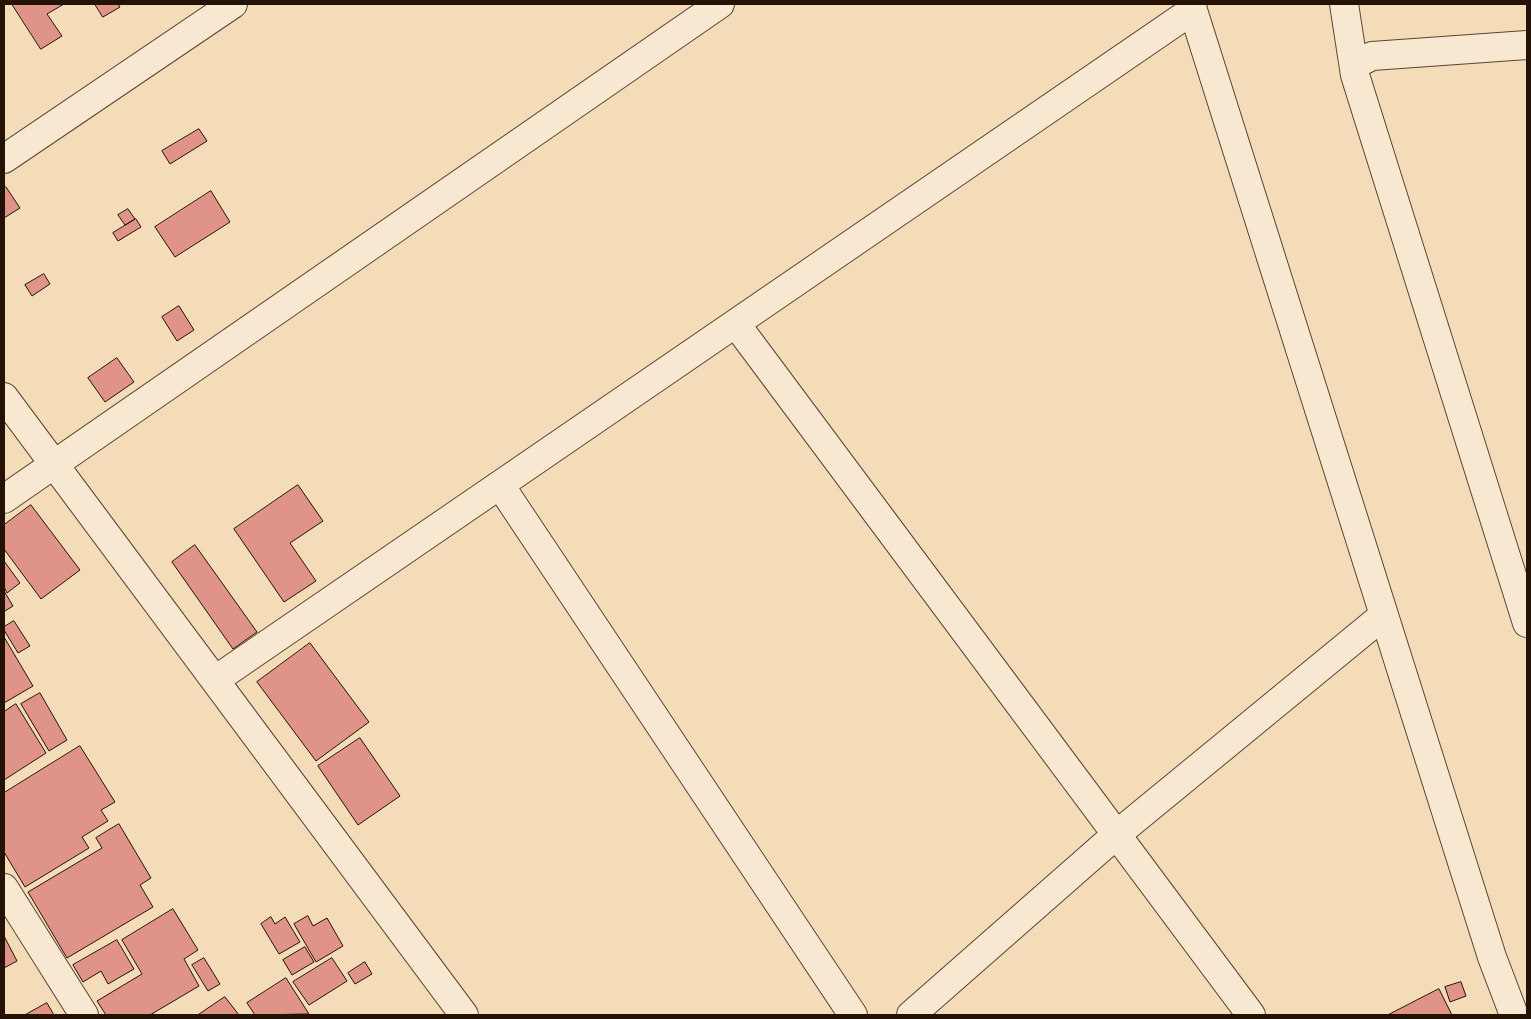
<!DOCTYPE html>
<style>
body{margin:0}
#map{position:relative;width:1531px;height:1019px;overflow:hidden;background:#f5dcb8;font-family:"IM FELL DW Pica",serif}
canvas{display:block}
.frame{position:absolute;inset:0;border:5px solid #231205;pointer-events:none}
</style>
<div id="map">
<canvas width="1531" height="1019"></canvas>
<div class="frame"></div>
</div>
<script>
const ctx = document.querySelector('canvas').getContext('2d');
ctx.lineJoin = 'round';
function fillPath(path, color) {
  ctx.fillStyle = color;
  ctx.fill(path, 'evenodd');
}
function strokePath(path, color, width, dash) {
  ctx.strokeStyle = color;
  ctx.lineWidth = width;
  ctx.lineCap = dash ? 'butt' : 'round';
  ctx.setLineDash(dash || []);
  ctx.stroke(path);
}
const building = new Path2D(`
 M12 4H64L47 14 62 36 41 49Z
 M95 4H118L120 7 103 17Z
 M199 129 207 141 170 164 162 151Z
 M6 187 20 208 4 218V188Z
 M211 191 230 222 175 257 155 227Z
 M128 209 135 219 125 225 118 215Z
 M136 219 141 227 118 241 113 233Z
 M44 274 50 284 32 296 25 285Z
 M179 306 194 330 177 341 162 317Z
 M117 358 134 382 105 402 88 378Z
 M298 485 323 521 290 543 316 581 284 602 234 529Z
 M31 505 80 570 41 599 4 549V525Z
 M195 545 257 632 233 649 172 562Z
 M4 561 20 583 7 593 4 587Z
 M4 591 13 606 5 611 4 609Z
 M14 621 30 646 18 653 4 630V627Z
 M4 637 33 686 4 703Z
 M310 643 369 722 316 761 257 682Z
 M40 693 67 740 49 751 21 704Z
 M16 704 46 753 4 780V712Z
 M360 738 400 796 358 825 318 766Z
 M80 746 115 802 101 810 108 821 82 837 89 848 25 887 4 852V793Z
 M119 824 151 878 140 885 153 907 67 958 28 892 102 848 96 838Z
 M173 909 198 950 184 959 199 986 150 1015H106L97 1001 142 974 122 940Z
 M308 916 313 926 327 918 343 946 316 962 294 924Z
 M271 917 275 924 285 917 300 942 279 954 261 924Z
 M4 936 17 961 4 968Z
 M117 940 134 969 108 984 101 971 83 982 73 965Z
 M305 947 314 962 292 975 283 960Z
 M204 958 220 984 208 991 192 965Z
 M332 958 347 981 309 1005 293 982Z
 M365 962 372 974 355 984 348 973Z
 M286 978 309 1014 255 1015 247 1003Z
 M1461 982 1466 996 1450 1002 1445 987Z
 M1439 989 1452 1015H1388Z
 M225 997 239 1015H198Z
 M47 1003 54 1015H25Z`);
fillPath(building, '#df9389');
strokePath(building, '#231205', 1);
const street = new Path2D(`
 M1191 4 1492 957 1514 1015
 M1344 4 1355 75 1527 623
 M1354 65 1372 56 1527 45
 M4 159 233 4
 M736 324 1251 1015
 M4 397 464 1015
 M500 485 853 1015
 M4 499 720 4
 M215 680 1193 10
 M4 888 84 1015
 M911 1015 1116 835 1384 615`);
strokePath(street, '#584432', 30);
strokePath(street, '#f8e8d1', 28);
</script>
